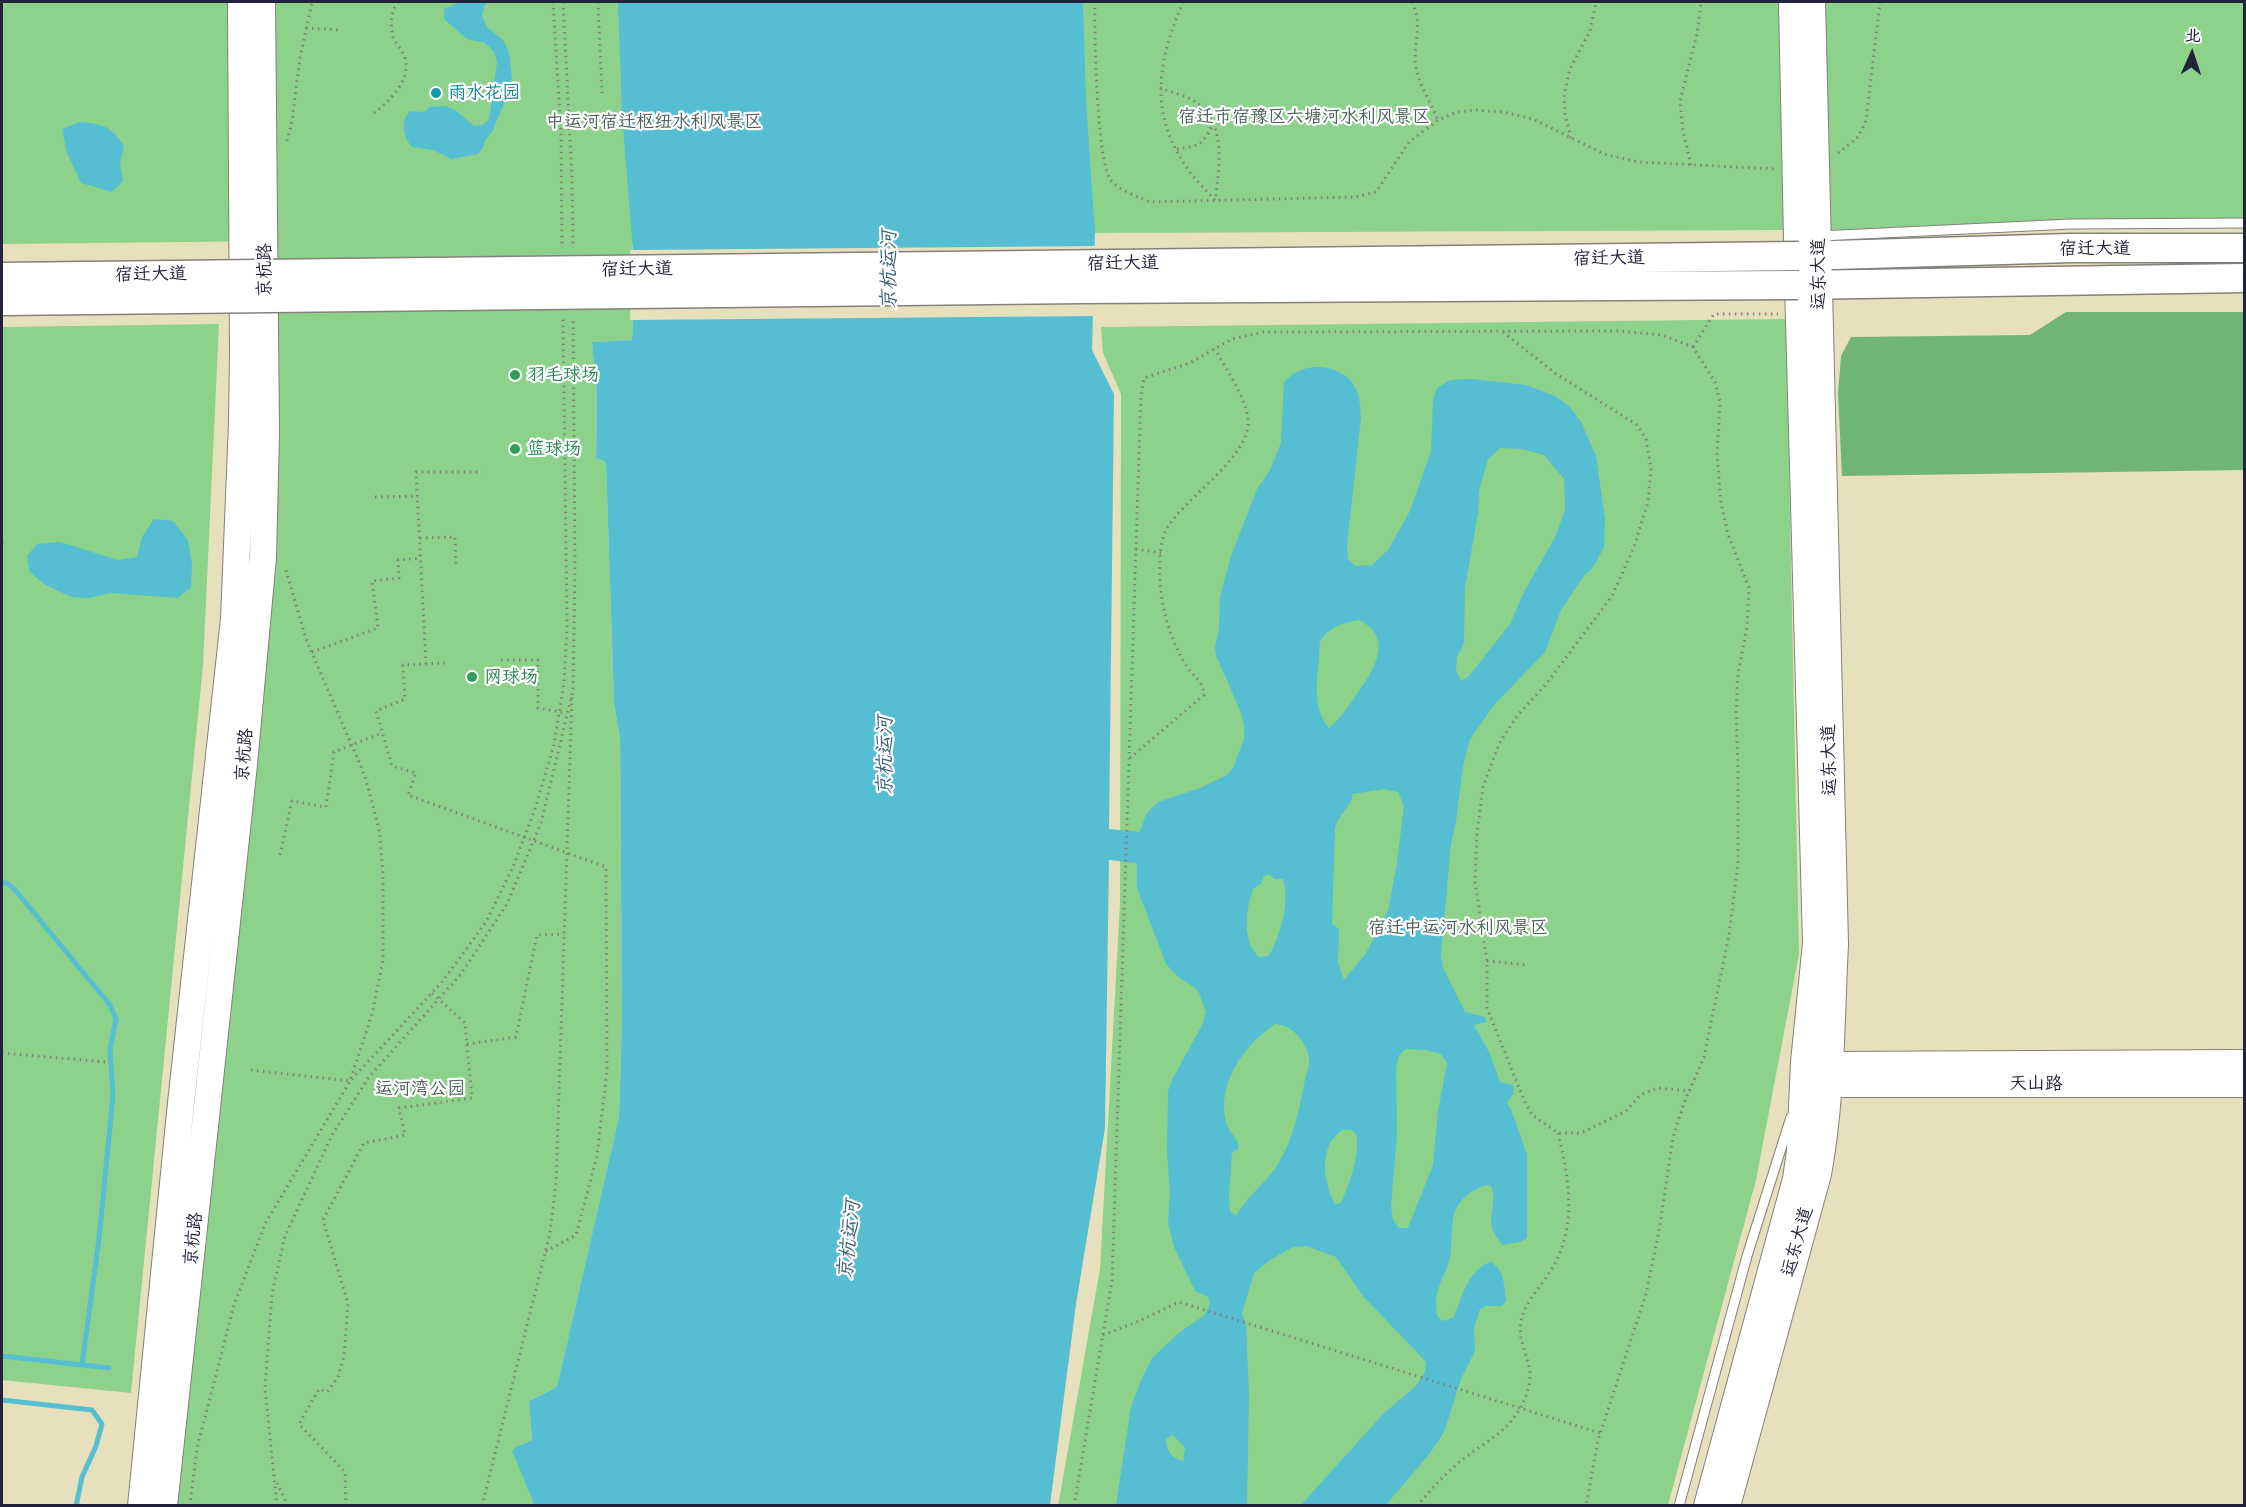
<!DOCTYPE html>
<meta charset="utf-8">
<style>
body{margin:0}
#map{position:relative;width:2246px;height:1507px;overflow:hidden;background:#e7e0bc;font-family:Itim,"LXGW WenKai TC",sans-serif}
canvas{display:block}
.frame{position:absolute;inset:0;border:3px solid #22223b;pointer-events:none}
.north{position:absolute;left:2162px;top:24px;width:60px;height:60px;-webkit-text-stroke:4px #fff;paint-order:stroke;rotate:3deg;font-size:16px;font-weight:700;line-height:24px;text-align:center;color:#22223b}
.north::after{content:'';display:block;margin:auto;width:21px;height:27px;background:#22223b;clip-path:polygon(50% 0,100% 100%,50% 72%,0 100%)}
</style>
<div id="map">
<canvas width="2246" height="1507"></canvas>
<div class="frame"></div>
<div class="north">北</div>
</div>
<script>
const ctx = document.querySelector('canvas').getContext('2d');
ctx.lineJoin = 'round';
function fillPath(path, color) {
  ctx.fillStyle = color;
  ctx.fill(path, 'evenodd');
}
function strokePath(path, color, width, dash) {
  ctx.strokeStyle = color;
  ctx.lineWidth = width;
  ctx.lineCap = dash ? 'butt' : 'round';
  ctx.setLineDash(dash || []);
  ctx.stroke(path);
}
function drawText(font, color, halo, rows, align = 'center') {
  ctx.font = font + ' Itim,"LXGW WenKai TC",sans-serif';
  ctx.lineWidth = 4.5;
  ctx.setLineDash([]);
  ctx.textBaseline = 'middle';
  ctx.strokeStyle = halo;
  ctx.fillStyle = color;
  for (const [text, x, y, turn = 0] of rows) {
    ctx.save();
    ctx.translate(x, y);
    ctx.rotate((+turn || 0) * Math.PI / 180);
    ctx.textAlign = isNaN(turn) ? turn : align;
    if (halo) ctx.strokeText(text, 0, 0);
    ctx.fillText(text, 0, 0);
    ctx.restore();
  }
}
fillPath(new Path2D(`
 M2 2H2244V228L1095 233 632 242 635 278 632 340 592 342 597 397 596 458 606 462 614 703 620 738 622 1020 619 1117 557 1387 529 1401 532 1440 518 1446 533 1501 532 1505H174L198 1263 274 241 2 244Z
 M1786 319 1799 954 1756 1180 1668 1505 1058 1506 1100 1269 1120 903 1121 394 1103 353 1101 327Z
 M219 324 203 665 131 1393 2 1380V327Z`), '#8cd28b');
fillPath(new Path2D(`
 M2066 312H2244V470L1842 476 1838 393 1841 356 1851 337 2030 335Z`), '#71b477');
fillPath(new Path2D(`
 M460 2H489L484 6 482 16 487 27 503 40 509 52 512 80 507 96 492 132 485 140 483 148 478 154 451 159 433 150 412 147C403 137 400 121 410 111L423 112 430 107 445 106 454 109 474 126 482 125 489 120 497 62 494 52 485 43 467 39 444 19V9Z
 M618 2H1083L1086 101 1095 233 1092 350 1114 394 1109 829 1140 832 1146 814 1158 802 1200 788 1227 775 1233 768 1244 739V727L1242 715 1216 655 1215 647 1219 628 1220 596 1231 556 1257 489 1270 470 1281 443 1284 383C1299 361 1339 362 1354 385 1360 395 1360 406 1361 417L1347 546 1348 559 1355 566 1372 565 1388 550 1410 511 1431 451 1433 400 1437 388 1450 380 1471 379 1526 385 1555 396 1570 407 1581 422 1596 456 1605 519 1604 547 1594 566 1583 577 1561 610 1545 652 1495 704 1470 739 1463 766 1456 822 1451 844 1441 954 1443 968 1465 1012 1485 1017 1486 1022 1474 1025 1490 1054 1500 1082 1513 1085 1514 1093 1507 1102 1514 1117 1527 1155V1238L1520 1242 1502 1245C1499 1240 1494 1234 1492 1228 1489 1214 1498 1197 1490 1185 1477 1186 1464 1195 1457 1207 1450 1218 1453 1242 1450 1257 1444 1281 1431 1291 1438 1318L1443 1321 1454 1317C1462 1297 1468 1269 1491 1262 1504 1269 1505 1288 1506 1301L1502 1306H1487L1480 1309 1474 1328 1475 1351 1461 1379 1444 1432 1430 1453 1386 1505H1301L1383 1414 1416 1386 1425 1372 1426 1362 1363 1296 1336 1257 1306 1246 1293 1247 1270 1260 1254 1273 1242 1313 1246 1324 1249 1395 1247 1505H1116L1131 1407 1143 1376 1152 1358 1180 1332 1205 1315 1210 1303 1208 1297 1195 1291 1174 1247 1168 1223 1170 1193 1167 1151 1168 1091 1172 1080 1202 1025 1206 1012 1198 990 1177 976 1166 964 1137 888V863L1109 860 1105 1128 1076 1304 1050 1505H532L533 1501 512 1451 518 1446 532 1440 529 1401 557 1387 619 1117 622 1020 620 738 614 703 606 462 596 458 597 397 592 342 632 340 635 278 622 113ZM1500 448 1522 449 1544 455 1564 479 1565 510 1555 537 1524 592 1510 624 1469 676 1461 681 1456 670 1457 657 1464 643 1465 588 1478 513 1479 491 1488 459ZM1359 620C1394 637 1375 668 1359 691 1350 704 1341 718 1329 728 1312 708 1317 681 1319 656 1320 652 1319 646 1320 642 1327 627 1345 622 1359 620ZM1384 789 1398 792 1404 806 1397 863 1388 911 1366 953 1344 980 1338 963 1339 929 1332 924 1335 827C1340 814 1350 807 1353 794ZM1269 874 1275 879H1283C1290 903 1281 933 1269 956L1259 957C1242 941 1245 908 1254 888L1262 883 1263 877ZM1275 1024C1293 1026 1305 1040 1309 1057 1310 1064 1307 1073 1305 1079 1299 1111 1293 1143 1274 1170 1262 1186 1246 1198 1236 1216L1230 1211 1229 1194 1232 1153 1238 1149C1240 1138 1229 1134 1226 1122 1216 1083 1245 1044 1275 1024ZM1406 1049 1426 1050 1441 1054 1447 1063 1438 1111 1433 1165 1408 1228H1399L1393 1220 1391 1206 1397 1135 1396 1068 1399 1055ZM1342 1130H1351L1356 1134C1360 1157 1350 1182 1341 1203L1335 1204C1323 1181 1318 1147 1342 1130ZM1173 1435 1185 1448 1183 1461C1170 1457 1167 1452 1166 1439Z
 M80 122C103 124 111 126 124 146L120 164 123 181 112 192 81 183 67 153 62 129Z
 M154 519 173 521 188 540 192 564 191 587 178 598 110 593 89 598 71 597 44 584 29 571 27 556 37 544 60 542 118 560 137 557 142 537Z`), '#55bed2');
fillPath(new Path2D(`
 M1098 246 1096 316 630 320 632 278 630 250Z`), '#e7e0bc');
strokePath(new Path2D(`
 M2 883H7L16 891 110 1005 116 1019 110 1049 113 1095 99 1239 82 1365
 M2 1356 109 1368
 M2 1400 92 1410 102 1424 96 1446 82 1477 76 1506`), '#55bed2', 5);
const lane = new Path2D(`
 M1819 236 2071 224 2244 223
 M1679 1506 1747 1256 1791 1117`);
const secondary = new Path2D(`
 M1828 1065 2244 1063
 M1827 1084H2244
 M141 1506 181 1103 234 619 242 423 243 353 241 2
 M164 1506 244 764 263 557 266 434 262 2
 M1707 1506 1796 1179 1800 1151 1804 1062 1816 943 1798 285 1792 2
 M1727 1506 1818 1174C1832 1099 1831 1020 1835 944L1812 2`);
const primary = new Path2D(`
 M1799 256 2071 248H2244
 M1798 285 2244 278`);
strokePath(lane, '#84817c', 11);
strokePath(secondary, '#84817c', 28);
strokePath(primary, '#84817c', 31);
strokePath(new Path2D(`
 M553 2 561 132 562 248
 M563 2 572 179 573 248
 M598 2 602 93
 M1095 2C1094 31 1097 160 1110 179 1116 189 1139 197 1149 202L1355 197 1376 192 1409 142 1438 120 1457 112 1476 110 1503 112 1533 119 1604 154 1638 162 1775 169
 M1412 2C1424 28 1412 42 1416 67 1419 85 1431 103 1438 120
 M306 28 341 30
 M1160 88C1173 93 1191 96 1202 107 1226 131 1219 171 1215 200 1205 189 1193 178 1185 165 1148 110 1159 58 1183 2
 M374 113C390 101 411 80 405 58 403 51 396 44 393 37 390 26 391 10 398 2
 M1571 138 1565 115 1564 95 1570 69 1590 31 1596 2
 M287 141 292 121 300 58 312 2
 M1177 149C1198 146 1202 146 1212 126
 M1838 153 1858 137 1866 121 1880 2
 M1691 165 1683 131 1680 101 1697 34 1701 2
 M1503 332 1555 373 1637 425 1646 439 1651 469 1648 502 1634 547 1612 596 1547 683 1517 716 1499 744 1483 787 1477 833 1475 881 1487 961V1008L1524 1100 1532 1115 1558 1133H1581L1626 1111 1640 1095 1657 1088 1690 1091
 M1693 347 1714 314H1778
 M375 497 418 496
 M420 538 455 537 456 567
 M2 544V542
 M1136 549 1161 553
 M312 652 378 628 372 581 399 578 398 560 421 558
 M501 660H538V708L567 713
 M445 663 403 665 405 699 376 711 392 766 416 773 408 795 606 867 607 1070 597 1156 576 1235 545 1252
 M426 664 416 472H482
 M1130 758 1204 695C1203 680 1193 677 1186 665 1167 634 1158 597 1160 561 1160 552 1162 538 1166 530 1183 498 1252 457 1248 419 1246 397 1225 368 1215 349
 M280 855 292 801 326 807 334 752 382 733
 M1487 961 1528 965
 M467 1044 516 1037 537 935 564 934
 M2 1053 106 1062
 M251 1070 350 1081 442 982 486 922 513 867 535 809 554 745 564 683 567 627 563 318
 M1103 1335 1139 1321 1179 1302 1600 1433
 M277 1483 288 1506
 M190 1506 197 1448 234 1305 265 1224 350 1081 372 1014 383 960V874L379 829 365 776 306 639 285 567
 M277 1506 265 1388 272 1294 285 1236 332 1135 369 1077 461 974 507 904 541 823 573 690 575 567 573 318
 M346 1506 345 1472 299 1424 319 1389 327 1392 338 1377 344 1356 348 1304 323 1220 364 1143 405 1135 399 1108 472 1098 465 1023 432 993
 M482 1506 550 1233 556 1183 572 697
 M1074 1506 1112 1281 1141 394 1144 378 1190 363 1232 339 1263 332 1619 331 1662 335 1693 347 1715 382 1720 402 1717 454 1721 503 1728 534 1749 588 1747 627 1738 674 1736 712 1738 767V863L1729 935 1704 1057 1684 1103 1673 1137 1659 1231 1646 1294 1598 1440 1586 1506
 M1417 1506C1429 1492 1441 1478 1455 1466 1471 1451 1500 1436 1512 1420 1522 1408 1530 1391 1530 1374 1529 1356 1517 1340 1521 1321 1525 1301 1541 1287 1551 1270 1578 1228 1569 1178 1558 1133`), '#84817c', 3, [1.5, 4.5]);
strokePath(lane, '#fff', 9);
strokePath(secondary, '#fff', 26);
strokePath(primary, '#fff', 28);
const primaryBridge = new Path2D(`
 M2 277 1799 256
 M2 301 1081 289 1798 285`);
strokePath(primaryBridge, '#84817c', 31, []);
strokePath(primaryBridge, '#fff', 28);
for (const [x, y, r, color] of [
 [436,93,6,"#0f9aa8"],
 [515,375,6,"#2e9e5b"],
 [515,449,6,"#2e9e5b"],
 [472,677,6,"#2e9e5b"]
]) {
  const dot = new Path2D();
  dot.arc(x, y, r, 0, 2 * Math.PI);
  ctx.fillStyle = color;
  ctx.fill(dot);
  strokePath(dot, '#fff', 2);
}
drawText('18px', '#0d838f', '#fff', [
 ["雨水花园",448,93]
], 'left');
drawText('18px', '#476057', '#fff', [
 ["宿迁市宿豫区六塘河水利风景区",1304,117],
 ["中运河宿迁枢纽水利风景区",654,122],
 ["宿迁中运河水利风景区",1458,928],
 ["运河湾公园",420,1089]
]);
drawText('18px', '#22223b', '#fff', [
 ["宿迁大道",2095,249],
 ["宿迁大道",1609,259,-1],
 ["宿迁大道",1123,264,-1],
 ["京杭路",265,270,-90],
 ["宿迁大道",637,270,-1],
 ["运东大道",1819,274,-90],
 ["宿迁大道",151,275,-1],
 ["京杭路",245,755,-85],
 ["运东大道",1830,760,-91],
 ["天山路",2036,1084],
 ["京杭路",194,1239,-84],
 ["运东大道",1798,1242,-74]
]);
drawText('18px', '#27864d', '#fff', [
 ["羽毛球场",527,375],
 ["篮球场",527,449],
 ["网球场",484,677]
], 'left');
drawText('italic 20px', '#366077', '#fff', [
 ["京杭运河",890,270,-90],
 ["京杭运河",886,756,-90],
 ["京杭运河",850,1240,-84]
]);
</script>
